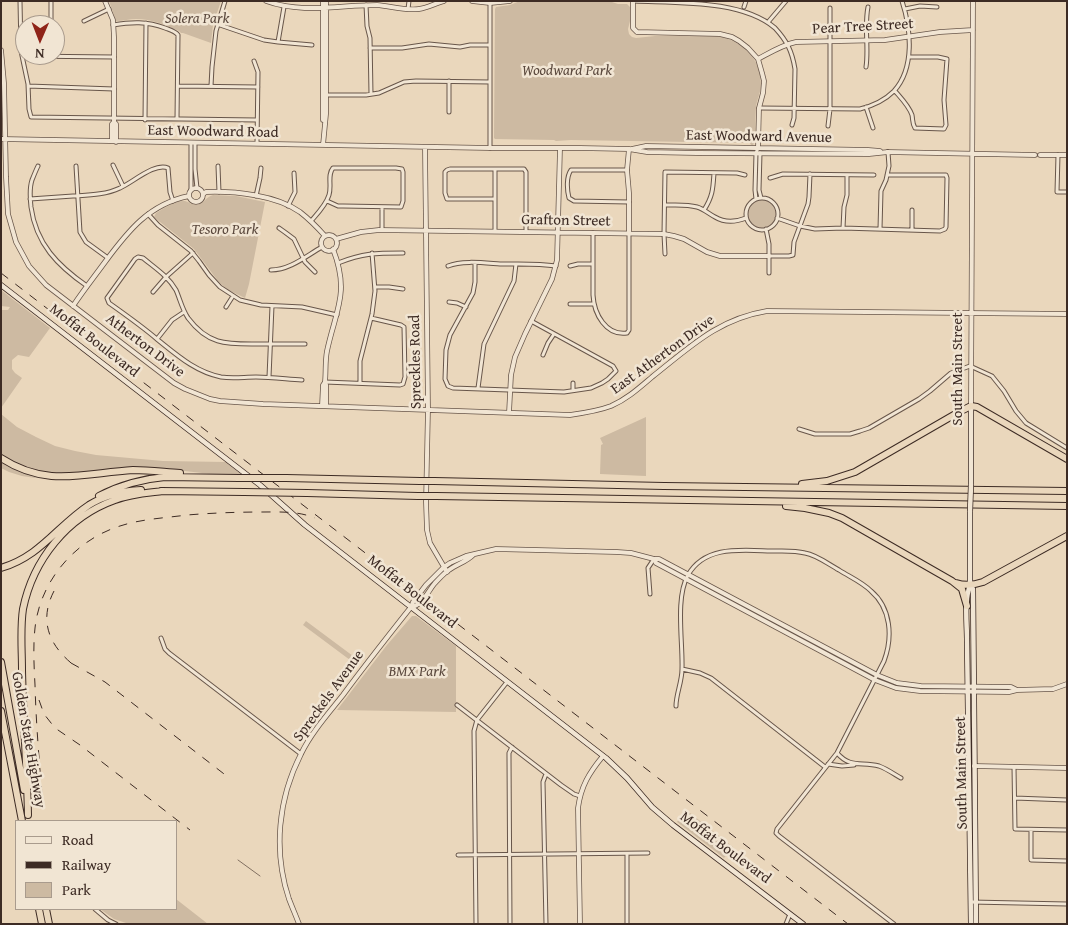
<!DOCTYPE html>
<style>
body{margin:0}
#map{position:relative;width:1068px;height:925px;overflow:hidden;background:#ead7bc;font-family:"Gentium Book Plus",serif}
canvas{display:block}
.frame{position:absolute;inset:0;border:2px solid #3d2b24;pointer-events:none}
.legend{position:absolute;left:15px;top:820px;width:162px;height:90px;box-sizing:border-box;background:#f1e5d3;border:1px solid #a99b8d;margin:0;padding:6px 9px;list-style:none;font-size:15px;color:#3d2b24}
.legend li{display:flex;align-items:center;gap:10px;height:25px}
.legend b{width:25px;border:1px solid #a99b8d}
.north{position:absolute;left:15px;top:15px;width:50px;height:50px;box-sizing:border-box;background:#f1e5d3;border:1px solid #a99b8d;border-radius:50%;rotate:181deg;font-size:14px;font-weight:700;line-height:20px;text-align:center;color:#3d2b24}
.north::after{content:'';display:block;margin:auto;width:18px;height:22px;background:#8f2418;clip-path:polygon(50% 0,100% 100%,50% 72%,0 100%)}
</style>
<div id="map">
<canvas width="1068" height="925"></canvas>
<div class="frame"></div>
<ul class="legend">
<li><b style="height:6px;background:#f1e5d3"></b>Road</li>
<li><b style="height:6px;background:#3d2b24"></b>Railway</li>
<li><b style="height:14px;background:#cdbaa2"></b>Park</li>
</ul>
<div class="north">N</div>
</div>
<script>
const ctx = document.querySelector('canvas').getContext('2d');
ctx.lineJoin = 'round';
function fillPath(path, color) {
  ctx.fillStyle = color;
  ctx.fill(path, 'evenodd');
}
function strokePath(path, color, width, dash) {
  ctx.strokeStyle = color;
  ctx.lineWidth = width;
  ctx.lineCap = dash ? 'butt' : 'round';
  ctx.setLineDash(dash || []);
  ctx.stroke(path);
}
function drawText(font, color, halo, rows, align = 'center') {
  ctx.font = font + ' "Gentium Book Plus",serif';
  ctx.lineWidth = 5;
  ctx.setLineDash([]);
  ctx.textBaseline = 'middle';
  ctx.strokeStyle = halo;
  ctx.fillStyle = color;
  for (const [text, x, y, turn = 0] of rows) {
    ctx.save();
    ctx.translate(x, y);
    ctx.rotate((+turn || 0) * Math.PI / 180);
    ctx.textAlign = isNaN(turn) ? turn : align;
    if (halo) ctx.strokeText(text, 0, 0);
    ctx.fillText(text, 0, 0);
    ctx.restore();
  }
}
fillPath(new Path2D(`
 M109 1H221L213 25 211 43 183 33H181L179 31C165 25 152 19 136 19 130 19 123 21 116 21Z
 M520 1H609L618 4H627L630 7V21L628 29 629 34 632 37 636 38 655 36H718C742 41 761 58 761 84 761 92 757 99 756 107 755 119 756 131 755 142L753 145H751L750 143 571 140 556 141 554 140 495 139 494 138 495 9 496 7 510 5Z
 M213 195 236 196 265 202 249 284 245 298 228 290 218 281 194 249 160 222 154 217 156 213C164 208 176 200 185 201 189 202 192 205 197 205 203 204 206 197 213 195Z
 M746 214a15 15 0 1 1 30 0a15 15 0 1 1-30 0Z
 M1 290 50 328 29 357 18 355 12 360V369L15 373 22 378 1 408V310H8L10 307 1 306Z
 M1 414 17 427 36 437 55 446 75 451 96 455 163 461 226 462 242 475 211 474 167 469 48 478H35L22 476 9 472 1 468Z
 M646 417V476L600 474 601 445 603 444 600 438Z
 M412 616H416L456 646V712L337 710 387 645Z
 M306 621 353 656 350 660 303 625Z
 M685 809 733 847 724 858 677 822Z
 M176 899 208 924 126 923 114 919 100 909H176Z`), '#cdbaa2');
strokePath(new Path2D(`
 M238 860 260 876`), '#816f60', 1);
const minor = new Path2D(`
 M20 1 21 51 28 84 29 109 31 117 257 120
 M51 1V25
 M634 1C680 3 742 0 775 28 787 41 792 51 795 69L794 118 792 125
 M366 5 367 26 370 38 371 94
 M744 7 746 1
 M408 9 409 1
 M905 9 920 6 937 7
 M84 21 109 9
 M769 21 786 1
 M217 24 264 40 278 42 284 7
 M113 25C131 22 147 21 165 28 170 30 175 31 178 35L177 119
 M278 42 312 45
 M370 48H402L429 44 460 47 470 45H489
 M22 56 114 57
 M254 61 258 72 257 143
 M866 67C869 47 864 27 868 7
 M28 86 114 89
 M178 86 258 87
 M211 86 212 67 216 31 225 1
 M895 91C901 98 909 106 912 115 913 120 912 123 915 128L944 129 946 125 944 100 947 59 938 57H909
 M326 95H366L379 93 404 82 416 81 490 82
 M866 107 873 128
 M759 108 860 109C872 106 885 100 894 91 915 68 911 29 902 1
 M449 112V81
 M145 120 146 23
 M828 126 830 109V8
 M191 143V190
 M195 143V169L197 188
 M490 148V3
 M760 153 759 190 761 198
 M1058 155 1057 192H1067
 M113 165 123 186
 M38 166C36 170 34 175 32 180 29 189 30 198 31 207 36 244 58 266 87 286
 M76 166 80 232 86 242 108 258
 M218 166 219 192
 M495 169V231
 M627 170H571C566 177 567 190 569 198L574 201 629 202
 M770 178 783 174 874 175
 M256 196 260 178 261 168
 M746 214a16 16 0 1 1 32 0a16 16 0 1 1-32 0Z
 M30 199C45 198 59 197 73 196 89 195 105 195 120 188 132 183 155 162 168 168L170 192 173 201
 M495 199H447L445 193V172L447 170 450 169H524L526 172V231
 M756 199 755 190 756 153 758 148
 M665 205C675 205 687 204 697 207 704 209 709 214 715 217 725 223 736 222 746 218
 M288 206 295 192 294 173
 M382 207V230
 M704 210C713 196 713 188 714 173
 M148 214 158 225 191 251 199 261 209 275 220 287 240 300 261 305 302 307 337 315
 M777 218 800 226 815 229 843 228 940 231 945 229 946 227 947 178 946 175H887
 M311 221C318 213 326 205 329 195 332 186 327 175 333 168H396L402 169 403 172V201L401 207 343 206H338L327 201
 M279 228 286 233 294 239 305 262 315 272
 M843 228 844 207 847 195V175
 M766 229 769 244V273
 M880 229 881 191 886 180 889 166 888 152
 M912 230V210
 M593 233V295C594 314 606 336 627 333L629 330V233
 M665 254 664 234 665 172 737 173 745 175
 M769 256H789L793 255 794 242 808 204 809 197 810 174
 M338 263C363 253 376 253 403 253
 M475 263V282L473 293 450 335 446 350 445 379 448 386 453 388 564 392 591 388 602 383 608 379 616 371 613 366 531 321
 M448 266C462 260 485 263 500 264 519 264 537 263 556 266
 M570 266 578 264H593
 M271 270C290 270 306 256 322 247
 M375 287H389L403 289
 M153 292 166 277 193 253
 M449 302 457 303 466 307
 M570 304H593
 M226 307 233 296
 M157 339 172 320 184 312
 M543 355 548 343 554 334
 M269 377 272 306
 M302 380C286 379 271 377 256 377 244 377 233 379 221 377 196 372 178 356 158 340 143 327 126 315 109 303L107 298 135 259 138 257 143 258C155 268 168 276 176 290 180 299 182 309 188 318 209 346 228 344 259 344 274 344 290 344 305 344
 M325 382 400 385 403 384 405 377 404 327 401 325 371 318
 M360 383V361L372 314 375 291 372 253
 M573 383V390
 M478 388 484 344 514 281 516 264
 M799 429 815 434H850L860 431 869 428 919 399 930 391 951 373 970 366 992 376 1004 391 1016 411 1026 423 1067 448
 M650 594 648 568 654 559
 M161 638 165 649 169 653 301 754
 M682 669 700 673 711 678 825 767
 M457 705 561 785 574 794 580 796
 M676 706C676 694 682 682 682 669 683 642 675 598 688 575 705 545 742 550 771 551 782 551 794 550 805 553 817 555 828 564 839 570 850 577 862 582 871 591 891 608 893 637 884 661L837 753 777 829 776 833 779 836 894 924
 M837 753C851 769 862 761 879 766 887 769 894 774 901 778
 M828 764 842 766 854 765
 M1014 767 1015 829 1067 830
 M1015 798 1067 800
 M1031 830V860L1067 861
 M627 854V924
 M458 855 648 853
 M971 902 1067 904
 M95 909 108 920 116 924
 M476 924 474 731 477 720 507 682
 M510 924 509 757V753L512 747
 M546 924 543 782 546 774
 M786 924 790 914`);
const tertiary = new Path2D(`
 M105 1 113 20 114 37V122L112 124V141
 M266 1C301 14 340 5 377 5 390 6 405 11 419 9 427 8 436 3 444 1
 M472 1 490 3 510 1
 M633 1V28L637 32 720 34 732 37 739 41 748 48 758 59 762 73 764 81 763 93 759 108 758 148
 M1 50 4 83 6 177 8 214 16 242 29 266 46 285 174 383 185 389 210 399 220 401 263 404 570 415C584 413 598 411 611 406 627 399 639 388 652 377 690 347 718 319 767 311L1067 314
 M758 59C771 52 782 45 796 42L885 40 940 32 973 30
 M323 120V1
 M114 122 116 124V142
 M1 139 490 148H580L629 149 647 152 697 153 869 154 888 152
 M323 145 326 114V1
 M425 147 428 409 426 502 427 530 430 543 447 572
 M629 149 627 170 629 193V233
 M632 149 646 146 868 150 880 151
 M887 152 1035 155
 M1040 155H1067
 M189 195a7 7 0 1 1 14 0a7 7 0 1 1-14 0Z
 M203 194 206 192C235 191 276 195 300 212 309 219 317 227 325 236
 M321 243a8 8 0 1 1 16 0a8 8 0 1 1-16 0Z
 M336 239 361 232 379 230 664 234 674 236 684 239 707 252 720 256H769
 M73 306C83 291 94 277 105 262 128 231 149 204 189 196
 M322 406 323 385 325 382
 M326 406V385L325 382C326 372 325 361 327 351 336 309 350 293 333 249
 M971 406 973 1
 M509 413 511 375 515 357 525 334 552 279 557 260 560 148
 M654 559 656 563 686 579 875 680 896 688 920 691 1009 692 1017 690 1053 689 1067 684
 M411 607C422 606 428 591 435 583 440 578 444 573 449 570 457 564 466 562 473 555
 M974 766 1067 768
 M299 924C296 916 292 907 289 899 273 851 278 799 301 754 311 733 328 714 343 695 365 665 388 636 411 607L413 602 426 585 444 567 450 563 466 556 496 549 617 552 631 553 654 559H659L877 675 897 683 921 686 1011 687 1017 690
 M580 924 578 808C581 786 589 773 603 756`);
const secondary = new Path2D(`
 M1 285 260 485 305 525 606 758 627 778 652 807 673 825 803 924
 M971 406V485
 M970 511V585C964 602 967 623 967 641L971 924
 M970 585 973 589 976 924`);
const motorway = new Path2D(`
 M1 458C47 488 84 473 133 470 149 470 164 472 180 473
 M286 478 420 481
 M434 481 664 486 1067 491
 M802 484 827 481 855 472 959 412 971 406 977 407 1067 459
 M161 491 244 492
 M307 493 418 496
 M99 496C120 485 141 479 165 477L239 478
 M436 496 1067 506
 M786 506 805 508 829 513 842 518 952 581 962 589 967 606
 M1 568C41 556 57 526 89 505 105 495 123 491 141 490
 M956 583C965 586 974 585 983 582L1067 536
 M1 662 24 790
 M1 711 22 821
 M28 815C27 766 23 718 22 670 22 650 20 629 23 609 33 560 67 517 115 500 130 494 147 493 163 491
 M39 909 42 924
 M46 909 49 924`);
strokePath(minor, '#68564a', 5);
strokePath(tertiary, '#68564a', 5.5);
strokePath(secondary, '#3d2b24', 6);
strokePath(motorway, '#3d2b24', 8);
strokePath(minor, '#f1e5d3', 3);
strokePath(tertiary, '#f1e5d3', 4);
strokePath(secondary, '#f1e5d3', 4.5);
strokePath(motorway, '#ead7bc', 6);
strokePath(new Path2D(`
 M1 273 848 924
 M54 591C38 622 50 647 76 667
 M71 663 105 682 228 777
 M39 700 44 714 55 728 80 745 190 830
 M42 795C39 758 36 722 35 685 34 666 33 647 35 628 40 581 75 540 120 526 141 519 165 518 187 515 212 513 237 512 263 512 281 512 298 511 315 518`), '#3d2b24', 1, [9, 9]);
const secondaryBridge = new Path2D(`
 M970 511 971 485`);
const motorwayBridge = new Path2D(`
 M239 478H286
 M420 481H434
 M244 492 307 493
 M418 496H436`);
strokePath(secondaryBridge, '#3d2b24', 6, []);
strokePath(motorwayBridge, '#3d2b24', 8, []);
strokePath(secondaryBridge, '#f1e5d3', 4.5);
strokePath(motorwayBridge, '#ead7bc', 6);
drawText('italic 15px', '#5a483d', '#f1e5d3', [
 ["Solera Park",197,19],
 ["Woodward Park",567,71],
 ["Tesoro Park",225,230],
 ["BMX Park",417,672]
]);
drawText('15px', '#3d2b24', '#f1e5d3', [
 ["Pear Tree Street",863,27,-3],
 ["East Woodward Road",213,132,1],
 ["East Woodward Avenue",759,137,1],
 ["Grafton Street",566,221,1],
 ["Moffat Boulevard",94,341,38],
 ["Atherton Drive",145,346,37],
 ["East Atherton Drive",663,355,-36],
 ["Spreckles Road",416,362,-91],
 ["South Main Street",958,369,-90],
 ["Moffat Boulevard",412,592,38],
 ["Spreckels Avenue",329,696,-54],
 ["Golden State Highway",28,740,80],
 ["South Main Street",962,773,-91],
 ["Moffat Boulevard",725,848,37]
]);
</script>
